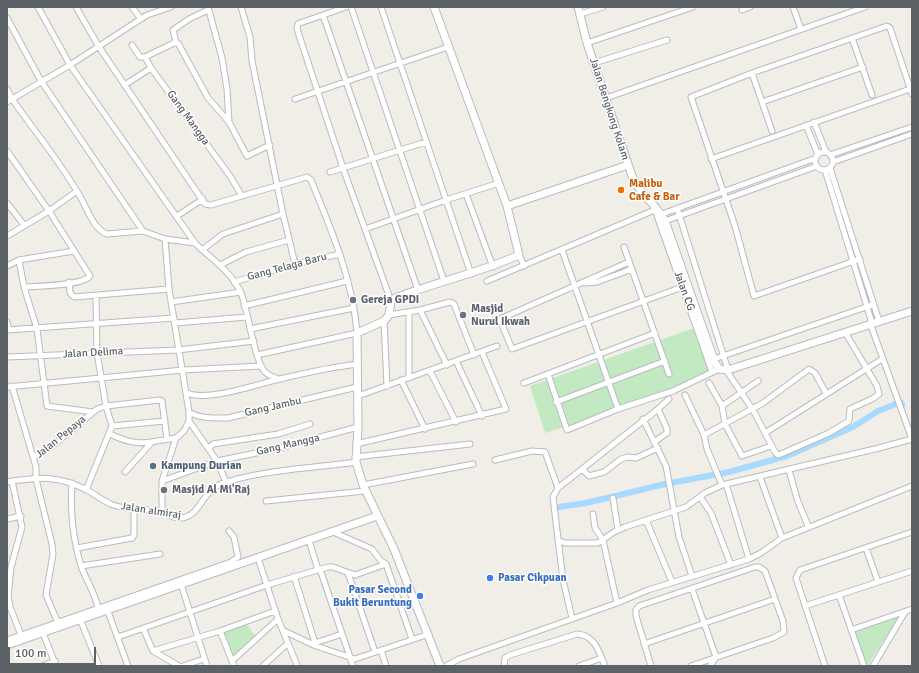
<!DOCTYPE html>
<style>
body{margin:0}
#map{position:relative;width:919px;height:673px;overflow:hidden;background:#f0eee6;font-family:Signika,sans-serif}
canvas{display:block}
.frame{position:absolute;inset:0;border:8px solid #5d6267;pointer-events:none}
.scale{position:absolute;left:8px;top:647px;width:88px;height:18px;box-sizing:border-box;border:2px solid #5d6267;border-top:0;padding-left:5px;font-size:12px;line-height:14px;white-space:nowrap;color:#5d6267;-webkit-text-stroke:3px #fff;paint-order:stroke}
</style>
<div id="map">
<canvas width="919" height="673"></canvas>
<div class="frame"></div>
<div class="scale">100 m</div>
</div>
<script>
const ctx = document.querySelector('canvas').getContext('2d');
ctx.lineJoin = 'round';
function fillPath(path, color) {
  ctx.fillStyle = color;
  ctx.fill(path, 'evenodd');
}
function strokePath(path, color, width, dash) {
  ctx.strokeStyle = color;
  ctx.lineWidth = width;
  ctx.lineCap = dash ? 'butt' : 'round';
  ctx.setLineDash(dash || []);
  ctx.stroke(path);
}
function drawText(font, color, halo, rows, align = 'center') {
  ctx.font = font + ' Signika,sans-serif';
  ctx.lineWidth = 3;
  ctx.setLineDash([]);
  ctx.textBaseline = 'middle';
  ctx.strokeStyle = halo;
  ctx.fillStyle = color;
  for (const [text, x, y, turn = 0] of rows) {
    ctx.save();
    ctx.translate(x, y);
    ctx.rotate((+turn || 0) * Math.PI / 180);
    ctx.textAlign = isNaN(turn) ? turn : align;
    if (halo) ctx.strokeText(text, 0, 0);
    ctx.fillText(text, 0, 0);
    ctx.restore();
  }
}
fillPath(new Path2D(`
 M697 327 714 374 655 399 545 433 530 386Z
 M900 616 867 666H861L850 633Z
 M246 623 255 636 232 657 222 632Z`), '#c2e9c2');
strokePath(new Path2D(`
 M559 507 586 503 665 484 729 472 787 456 853 427 878 411 901 402 902 405`), '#a8d9ff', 6);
const minor = new Path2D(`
 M38 7 70 65 195 243C211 259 232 272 241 293 248 310 254 360 265 372 269 376 274 377 278 379
 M76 7 99 47 205 204 211 205 307 177 311 180C331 229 353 280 357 333L257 355
 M132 7 141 19
 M208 7 222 58 227 89 229 122 247 156 270 145
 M241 7 250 37 252 61 283 214 295 264
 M346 7 300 23 298 24 297 29 343 168 391 301
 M351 7 444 281
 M381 7 471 274
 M793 7 801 29
 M742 10 750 7
 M580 14 603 7
 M323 15 418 290
 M7 18 41 81 143 231
 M852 38 872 95
 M176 42 173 30 189 19 208 10
 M587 43 693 7
 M132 45 140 57H145L151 68 230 176 242 196
 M145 57 174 43H178L208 98 229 122
 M594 63 667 40
 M752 73 772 131
 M126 84 151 68
 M7 89 12 99C35 132 63 165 82 200 89 213 94 229 107 234L143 231 165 239 195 243
 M606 98 865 7
 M295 99 448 47
 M7 102 70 65 147 15 171 7
 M762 102 863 67
 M814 122 826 152
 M806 125 818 155
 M7 151 49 211 90 276C82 286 37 286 24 287
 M815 161a9 9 0 1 1 18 0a9 9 0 1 1-18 0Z
 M830 155 912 127
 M711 159 910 89
 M833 162 912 134
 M830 168 879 321
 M825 170 872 323
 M330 172 426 142
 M466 194 493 267
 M7 203 24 225
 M677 208 728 370
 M655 210 712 372
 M662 214 816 158
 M177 216 203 199
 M665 221 817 166
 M365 229 446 200 499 183
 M7 236 49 211 77 191
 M624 247 669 374
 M202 250 223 234 283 214
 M562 250 618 409
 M519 255 524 266
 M860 259 754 296 735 226 691 97 752 73 887 26 890 28 912 94
 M19 260 24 287 37 329 47 406 93 412
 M629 262 502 318 500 320 512 349 688 285
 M220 265 246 252 289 240
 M7 266 19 260 74 251
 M487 281 657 209
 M69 282 70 293 74 297 169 289
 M234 282 295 264 340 254
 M585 283 597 282 632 269
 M171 302 241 292
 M244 306 347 281
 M420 310 447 365
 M409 313V378
 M389 315 420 310 450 302 454 304 474 355
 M384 321 387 386
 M7 322 9 330
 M175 323 247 317
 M870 323 912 439
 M250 329 354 308
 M7 330 174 318
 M7 357 178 350 254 341
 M714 359 872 305
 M456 361 482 416
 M726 370 753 410 775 452 778 455 781 454 829 433 849 421 850 409 874 398 879 394 877 386 845 332
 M430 371 456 422
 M548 374 567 430 618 409 673 391 719 369
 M401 380 425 429
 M758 381 722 406 725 424 742 456 771 446
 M524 383 655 333
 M709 383 722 406
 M12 386 36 467V479L52 544 53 554 46 595 58 623 56 625
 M7 387 183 370 261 366
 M187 393C208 402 257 384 280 379 305 373 331 367 358 364
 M685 395 704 435 707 449 722 485
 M358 396 497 346
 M556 402 665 361
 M189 412C200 419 216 418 228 418L357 387
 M643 419 666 466 679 537 692 576
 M189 421 217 461 226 482
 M112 426 165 421
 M765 433 882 359
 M110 434C139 448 147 442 176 438
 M704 435 763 403 809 369 815 373 826 393
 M654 442 667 433V429L658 409
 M356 444 506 409 482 352
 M210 451 209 448 213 444 278 434 310 424
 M33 457 51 447 97 409 106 406 160 400 162 401 167 439
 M355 457 470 444
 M495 460 532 451 545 452 558 488
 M583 470 589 476 604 472 621 459 628 457 636 458 658 448
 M789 470 797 499 808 526
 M125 472 151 443
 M760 477 782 538
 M12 481 22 527 11 567 8 596 10 607 21 635 19 637
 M162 481 217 461 276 449 358 427
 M7 482C39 477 57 475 87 490 96 495 104 502 113 505 127 510 143 509 158 511 166 512 172 519 181 518 200 517 202 491 221 484 259 470 315 468 356 462
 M72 483C70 512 73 539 81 566 86 580 96 594 98 609
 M726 484 749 559
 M363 485 473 464
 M86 490 112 426 106 406 97 353 96 295
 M700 497 711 513 731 565
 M613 498 618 530
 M266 501 365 491
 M162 512V481L176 438 184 431 189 421V412L169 289 165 239
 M593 514 595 528 603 540 617 603
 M7 519 21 516
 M646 520 672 582
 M333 532 372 549 381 561 386 564 412 639
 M309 540 318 570
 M559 541 565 543H598L614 532 625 527 686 507 705 493 722 485 879 448 912 439
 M77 548 132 538 134 535V509
 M866 548 878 582
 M258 558 278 619 297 665
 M81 566 160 554
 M320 569 353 666
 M348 573 375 652
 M294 576 316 646
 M181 584 207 666
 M692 589 716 657 710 666
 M839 595 864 666
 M805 606 912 571
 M107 609 128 666
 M572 618 563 580 553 497 558 488 658 409 669 399
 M80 619 99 666
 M143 628 153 651 179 666
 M851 630 912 609
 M220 631 234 666
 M284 631 316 646 355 659 429 634
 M43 633 56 666
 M118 637 267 585 328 567H333L355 575 386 564
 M7 640 231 562 238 557 234 537 229 531
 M315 643 342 634
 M644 644 775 599
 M381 650 386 666
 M153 651 220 631 275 611
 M232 661 278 619
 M43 666 55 661
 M183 666 204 659
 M263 666 288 643
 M446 666 459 659 617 603 648 590 749 559 761 553 782 538 912 486
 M504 666 505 658 510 655 577 634C595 635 599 652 605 666
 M579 666 602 658
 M651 666 636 616V610L639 606 755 567H759L765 571 783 621 784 632 773 638 691 666
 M825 666 796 578 800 570 912 532
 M873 666 905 612`);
const tertiary = new Path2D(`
 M434 7 507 206 519 255C479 273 436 282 395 298L391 301 389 315 384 321 357 333 358 427 356 462 363 485 394 549 440 666
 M578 7 587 43 632 176C641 197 656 203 665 221L715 363 719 369 728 370 912 311
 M507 206 628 165
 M7 645 377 516`);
strokePath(minor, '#b8bcc0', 7);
strokePath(tertiary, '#b8bcc0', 9);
strokePath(minor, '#fff', 5);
strokePath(tertiary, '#fff', 7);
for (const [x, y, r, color] of [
 [621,190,4,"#e8710a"],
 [353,300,4,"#6b7280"],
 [463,315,4,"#6b7280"],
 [153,466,4,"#5c6f8a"],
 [164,490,4,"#6b7280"],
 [490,578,4,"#3f7fe0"],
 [420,596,4,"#3f7fe0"]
]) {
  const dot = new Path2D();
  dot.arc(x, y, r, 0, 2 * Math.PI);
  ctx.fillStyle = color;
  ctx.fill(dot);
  strokePath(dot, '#fff', 1.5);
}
drawText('11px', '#5d6267', '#fff', [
 ["Jalan Bengkong Kolam",609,109,72],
 ["Gang Mangga",188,118,54],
 ["Gang Telaga Baru",287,267,-15],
 ["Jalan CG",684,291,70],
 ["Jalan Delima",93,353,-3],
 ["Gang Jambu",273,407,-13],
 ["Jalan Pepaya",61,437,-39],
 ["Gang Mangga",288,445,-13],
 ["Jalan almiraj",151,511,9]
]);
drawText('bold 11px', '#c56008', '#fff', [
 ["Malibu",629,184],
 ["Cafe & Bar",629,197]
], 'left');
drawText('bold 11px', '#5b616d', '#fff', [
 ["Gereja GPDI",361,300],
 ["Masjid",471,309],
 ["Nurul Ikwah",471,322],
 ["Masjid Al Mi'Raj",172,490]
], 'left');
drawText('bold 11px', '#4e5e75', '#fff', [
 ["Kampung Durian",161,466]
], 'left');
drawText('bold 11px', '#366cbe', '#fff', [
 ["Pasar Cikpuan",498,578],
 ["Pasar Second",412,590,"right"],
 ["Bukit Beruntung",412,603,"right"]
], 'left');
</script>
